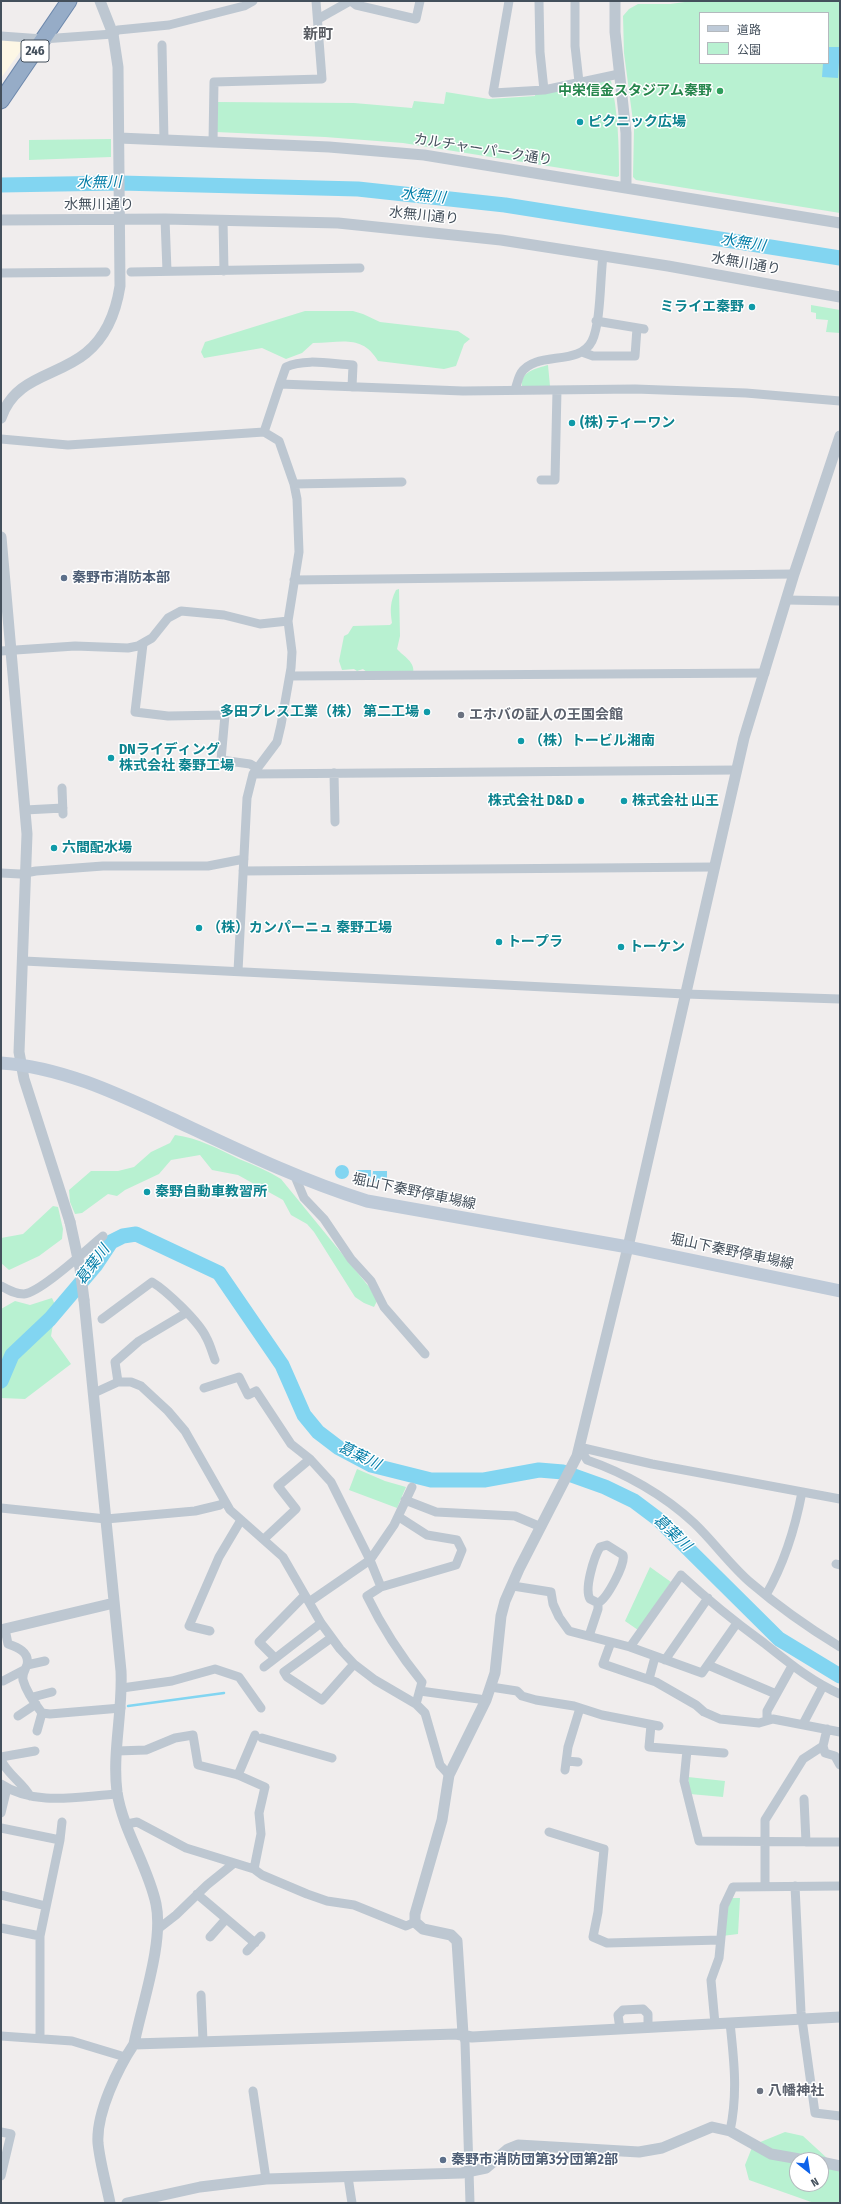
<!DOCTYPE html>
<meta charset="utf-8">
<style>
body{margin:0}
#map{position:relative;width:841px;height:2204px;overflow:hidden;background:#f0eded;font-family:"Fira Sans Condensed","Noto Sans JP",sans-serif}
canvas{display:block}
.frame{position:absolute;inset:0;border:2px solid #44505c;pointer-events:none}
.legend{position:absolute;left:699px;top:12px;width:130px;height:52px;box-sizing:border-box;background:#fff;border:1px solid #b4b9be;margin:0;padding:5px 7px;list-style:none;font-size:12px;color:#44505c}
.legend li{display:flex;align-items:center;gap:8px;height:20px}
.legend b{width:20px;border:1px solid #b4b9be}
.north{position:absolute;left:789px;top:2152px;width:40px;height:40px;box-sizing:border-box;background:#fff;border:1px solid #b4b9be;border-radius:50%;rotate:150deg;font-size:11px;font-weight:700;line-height:16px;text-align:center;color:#44505c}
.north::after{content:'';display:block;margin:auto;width:14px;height:18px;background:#0e63ea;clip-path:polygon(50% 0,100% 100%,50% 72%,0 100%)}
</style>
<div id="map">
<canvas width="841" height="2204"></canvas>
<div class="frame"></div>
<ul class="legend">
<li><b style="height:5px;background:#becad8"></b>道路</li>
<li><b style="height:11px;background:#b8f1d1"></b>公園</li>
</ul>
<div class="north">N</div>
</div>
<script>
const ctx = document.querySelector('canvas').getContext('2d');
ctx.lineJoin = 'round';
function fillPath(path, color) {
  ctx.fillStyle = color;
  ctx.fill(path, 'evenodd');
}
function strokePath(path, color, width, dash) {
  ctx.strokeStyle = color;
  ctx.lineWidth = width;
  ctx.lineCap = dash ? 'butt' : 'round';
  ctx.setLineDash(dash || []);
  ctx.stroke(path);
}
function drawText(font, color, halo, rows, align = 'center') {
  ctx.font = font + ' "Fira Sans Condensed","Noto Sans JP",sans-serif';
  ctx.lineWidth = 3;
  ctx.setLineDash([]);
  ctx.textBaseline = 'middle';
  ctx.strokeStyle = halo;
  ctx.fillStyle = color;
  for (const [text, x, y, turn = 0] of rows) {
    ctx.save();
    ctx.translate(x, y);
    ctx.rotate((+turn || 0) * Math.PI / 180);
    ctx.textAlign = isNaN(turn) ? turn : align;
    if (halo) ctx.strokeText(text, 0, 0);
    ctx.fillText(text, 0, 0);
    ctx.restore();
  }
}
fillPath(new Path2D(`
 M1 40 20 41 25 45 1 78Z`), '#fdf7e5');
fillPath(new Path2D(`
 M692 1H840V213L636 180 633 177 634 129 624 53 623 16 629 9 638 4H670ZM700 13H828V63H700Z
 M608 80 611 81C618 113 619 143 619 176L617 177 403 143 325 137 216 132 217 102 354 103 412 108 414 101 444 104 446 92 489 99 535 96V94Z
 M111 139V157L29 160V140Z
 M811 305 840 310V333L826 332 828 320 816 319V313L811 312Z
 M305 311H353L363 314 380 322 458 331 470 339 464 344 456 366 444 369 378 361C362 334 341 343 313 343L302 353 286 359 262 348 204 358 201 352 205 342Z
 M548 365 550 386H522C520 371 538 368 548 365Z
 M399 589 400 636 397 649C403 656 416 662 413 674L368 673 363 669 357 671 354 669 342 670 339 661 344 636 348 634 353 626 390 625 392 623C390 610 390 602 396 590Z
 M175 1135C198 1138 219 1149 239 1159 254 1165 268 1171 281 1179L370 1288 377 1301 374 1307 364 1303 355 1297 314 1232 307 1224 291 1215 283 1200 238 1175 212 1170 200 1155 171 1160 159 1174 125 1190 117 1196 108 1194 82 1213 75 1214 70 1202 69 1190 91 1171H118L134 1167 151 1152 170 1143Z
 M53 1206 58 1207 63 1229 62 1239 39 1256 9 1270 1 1263V1238L23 1234Z
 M52 1298 56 1307 51 1336 71 1364 25 1399 1 1398V1309L15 1301 30 1305Z
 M357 1469 385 1481 406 1487 397 1508 349 1490Z
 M650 1567 671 1582 638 1630 625 1621Z
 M688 1777 725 1781 723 1797 690 1794Z
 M730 1898H740L738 1934 722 1936Z
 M785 2132 803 2136 840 2170V2203H814L749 2180 745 2165 753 2145ZM797 2160H821V2184H797Z`), '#b8f1d1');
fillPath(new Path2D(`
 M828 47H840L838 78 822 77 823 63H828Z
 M335 1172a7 7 0 1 1 14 0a7 7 0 1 1-14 0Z
 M356 1170H371V1182L355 1181Z
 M373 1171H387V1179H379L378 1182 372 1181Z`), '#82d5f1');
strokePath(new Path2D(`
 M128 1706 224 1693`), '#82d5f1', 2.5);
strokePath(new Path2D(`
 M1 185 120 183 358 189 505 205 840 258
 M1 1381 12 1355 50 1319 95 1266 111 1242 123 1236 136 1234 219 1273 282 1365 304 1415 318 1432 339 1448 371 1465 431 1480H484L539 1470 563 1472 605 1487 634 1501 658 1519 779 1639 840 1676`), '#82d5f1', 15);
const trunk = new Path2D(`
 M1 101 69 1`);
strokePath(trunk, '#6d88ac', 17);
strokePath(new Path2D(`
 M351 1 356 5 416 19 420 1
 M509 1 493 93 544 90 619 74
 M539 1 540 52 544 90
 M575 1V46L579 82
 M318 19 350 1
 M1 36 43 39 113 34 118 30 169 25 244 6 253 1
 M162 45 164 140
 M213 142 214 82 322 79 316 1
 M165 219 167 271
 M223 220 224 271
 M131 272 360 268
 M1 273 106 272
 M596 321 644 329
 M582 352 593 356H635L637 328
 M280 384 286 367C305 358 332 364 353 365L352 387
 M515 390C517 384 518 378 521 373 536 350 579 367 592 341 601 322 600 279 603 256
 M264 432 280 384 463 391 635 389 746 393 840 401
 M1 439 68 445 264 432 279 441 294 484 297 499 299 552 288 621 292 652 291 668 281 725 277 742 253 774 247 798 238 971
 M541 480H555L557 390
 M294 484 402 482
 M294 580 794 574
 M786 600 840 601
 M143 644 135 712 168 716 225 715 221 760 250 764 257 768
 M1 651 75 646 128 648 138 646 152 638 168 618 181 611 224 615 260 624 288 621
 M290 676 765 673
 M334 773 335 822
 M253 774 736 770
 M62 788 63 814
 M25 810 63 808
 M243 871 714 867
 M1 873 20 874 36 871 103 866H208L244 859
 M24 961 685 994 840 999
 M294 1174 304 1198 324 1219 351 1259 371 1281 384 1307 425 1354
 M1 1286C8 1290 15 1294 24 1294 41 1292 87 1249 103 1236
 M102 1319 152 1282C167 1291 199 1322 206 1337 210 1344 212 1352 215 1360
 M118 1382 115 1362 139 1341 186 1313
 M204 1388 239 1377 248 1395 256 1391 291 1444 310 1459 331 1482 370 1560 381 1587
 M94 1393 118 1382H131L141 1386 168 1411 185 1431 230 1510 283 1557 321 1623 340 1649 354 1664 375 1680 416 1704 425 1713 440 1765 449 1775
 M579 1447 587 1460C625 1473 664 1495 694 1523 714 1542 730 1565 751 1583 779 1607 809 1628 840 1647
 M579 1447 652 1464 840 1499
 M405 1500 436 1512 515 1516 541 1527
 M1 1508 106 1519 195 1511 220 1505 224 1502
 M399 1517 427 1535 457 1540 462 1550 456 1565 381 1587 367 1596C382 1627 400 1655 422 1682L416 1704
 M264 1539 296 1509 278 1486 310 1459
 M836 1564 840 1565
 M513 1586 551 1592 553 1604 559 1617 569 1631 630 1647 702 1673 737 1623
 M766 1595C785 1562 795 1529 802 1492
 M309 1602 370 1560 394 1525 412 1487
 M5 1629 8 1644C17 1647 30 1652 27 1665 25 1670 22 1674 23 1680 26 1691 35 1704 42 1713L50 1714 121 1708
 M210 1631 189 1626 219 1557 241 1520
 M589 1636 598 1609V1603C607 1599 626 1563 623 1555L607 1545 600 1547C594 1557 584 1589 590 1599L598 1603
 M331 1638 284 1672 287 1677 322 1700 354 1664
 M611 1642 603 1664 656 1682 696 1705 704 1712 720 1719 759 1723 773 1719 840 1732
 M630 1647 681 1575C707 1599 735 1622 764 1643 788 1662 812 1682 840 1694
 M275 1658 259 1642 305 1595
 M665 1660 708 1598
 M27 1665 45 1661
 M708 1665 776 1694
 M264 1667 321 1623
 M649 1679 655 1657
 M3 1681 24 1670
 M491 1687 517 1691 522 1696 536 1700 574 1706 602 1715 659 1726
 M122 1688 172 1681 215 1669 239 1677 261 1708
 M420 1691 486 1700
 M33 1697 52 1692
 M18 1716 36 1704
 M767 1720V1711L792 1666
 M803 1724 823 1686
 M651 1725 649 1747 687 1750 684 1781 699 1841 840 1842
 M827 1729 823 1746 825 1753 835 1756 840 1765
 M37 1731 42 1713
 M262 1738 332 1758
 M687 1750 724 1753
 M117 1751 146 1750 175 1738 193 1735 198 1765 238 1775 265 1787 259 1813 261 1834 254 1869
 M1 1757 35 1751
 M1 1760C8 1775 22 1782 30 1796
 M567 1761 578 1762
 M565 1770 568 1747 580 1708
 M238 1775 255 1735
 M1 1784C35 1807 80 1796 118 1794
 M804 1799 806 1842
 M1 1813 7 1788
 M127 1824 137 1822 186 1848 254 1869 262 1875 307 1894 327 1901 354 1905 406 1926 415 1922
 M1 1828 60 1840
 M549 1832 604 1849 598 1912 593 1937 607 1943 720 1940
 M765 1886V1820L803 1759 823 1746
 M795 1886 801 2012 815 2113 840 2116
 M197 1894 255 1943
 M1 1895 46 1906
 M1 1928 40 1936
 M158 1929 176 1915 207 1885 233 1864
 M210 1937 226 1919
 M247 1951 261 1936
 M201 1995 203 2041
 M730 2023C734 2060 738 2094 730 2131
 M715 2024 711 1980 719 1958 724 1906 733 1887 840 1886
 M620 2029 618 2015 623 2010 643 2009 648 2014V2028
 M463 2034 465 2042 470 2203
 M1 2036 72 2041 125 2057
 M40 2038V1936L60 1840 62 1822
 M253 2091 266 2179
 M1 2132 11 2134 1 2176
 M348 2177 352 2203`), '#bdc7d1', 9);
strokePath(new Path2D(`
 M615 1V32L626 133V188
 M119 138 329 147 424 155 840 223
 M1 220 165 219 338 223 501 240 668 266 840 297
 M1 418C15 376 57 377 86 353 107 336 116 312 120 286L118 67 113 34 100 1
 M1 537 27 834 19 1052 24 1079 70 1222
 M84 1300 121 1671C123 1712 112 1752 117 1792 123 1831 148 1866 156 1904 164 1942 142 2004 134 2044 118 2068 96 2113 98 2143 100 2163 106 2183 110 2203
 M1 1630 114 1603
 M463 2034 457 1941 451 1935 423 1929 415 1922V1914L442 1820 449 1775 486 1700 495 1673 501 1616 505 1601 519 1569 577 1456 628 1247 744 738 794 574 840 436
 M134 2044 456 2034 472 2037 840 2017
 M821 2162 840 2166
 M127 2203 200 2187 266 2179 462 2173 486 2168 508 2149 518 2145 639 2152 662 2148 712 2127 730 2131 771 2154 805 2160`), '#bdc7d1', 11);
strokePath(new Path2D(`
 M1 1063C61 1067 116 1093 170 1118 234 1148 299 1180 367 1201L628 1247 840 1291`), '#becad8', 13);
strokePath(trunk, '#96acc7', 15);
strokePath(new Path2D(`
 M70 1222 80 1268 84 1300`), '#bdc7d1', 11);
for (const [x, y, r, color] of [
 [720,91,4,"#2e9e5b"],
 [580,122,4,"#0f9aa8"],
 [752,307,4,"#0f9aa8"],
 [572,423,4,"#0f9aa8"],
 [64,578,4,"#5c6f8a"],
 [427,712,4,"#0f9aa8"],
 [461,715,4,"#6b7280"],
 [521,741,4,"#0f9aa8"],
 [111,758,4,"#0f9aa8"],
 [581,801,4,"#0f9aa8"],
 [624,801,4,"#0f9aa8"],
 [54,848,4,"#0f9aa8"],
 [199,928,4,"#0f9aa8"],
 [499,942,4,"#0f9aa8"],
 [621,947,4,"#0f9aa8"],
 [147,1192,4,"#0f9aa8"],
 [760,2091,4,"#6b7280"],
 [443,2160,4,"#5c6f8a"]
]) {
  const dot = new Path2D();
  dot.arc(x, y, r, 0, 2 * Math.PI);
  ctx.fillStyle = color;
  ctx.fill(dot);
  strokePath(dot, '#fff', 1.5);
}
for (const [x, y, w] of [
 [35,51,28]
]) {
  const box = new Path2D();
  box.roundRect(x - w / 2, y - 11, w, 22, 3);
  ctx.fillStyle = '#fff';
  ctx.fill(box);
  strokePath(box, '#44505c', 1);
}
drawText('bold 13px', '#44505c', null, [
 ["246",35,51]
]);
drawText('bold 14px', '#27864d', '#fff', [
 ["中栄信金スタジアム秦野",712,91]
], 'right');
drawText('bold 14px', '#0d838f', '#fff', [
 ["ピクニック広場",588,122],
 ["ミライエ秦野",744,307,"right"],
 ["(株) ティーワン",580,423],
 ["多田プレス工業（株） 第二工場",419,712,"right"],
 ["（株）トービル湘南",529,741],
 ["DNライディング",119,750],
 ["株式会社 秦野工場",119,766],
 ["株式会社 D&D",573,801,"right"],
 ["株式会社 山王",632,801],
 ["六間配水場",62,848],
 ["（株）カンパーニュ 秦野工場",207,928],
 ["トープラ",507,942],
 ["トーケン",629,947],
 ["秦野自動車教習所",155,1192]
], 'left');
drawText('14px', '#44505c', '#fff', [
 ["カルチャーパーク通り",483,150,9],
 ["水無川通り",99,205],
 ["水無川通り",424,216,6],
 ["水無川通り",746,264,10],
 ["堀山下秦野停車場線",414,1192,12],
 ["堀山下秦野停車場線",732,1252,12]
]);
drawText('bold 14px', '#4e5e75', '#fff', [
 ["秦野市消防本部",72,578],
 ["秦野市消防団第3分団第2部",451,2160]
], 'left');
drawText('bold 14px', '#5b616d', '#fff', [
 ["エホバの証人の王国会館",469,715],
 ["八幡神社",768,2091]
], 'left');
drawText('bold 15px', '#5a5d63', '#fff', [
 ["新町",318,35]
]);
drawText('italic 15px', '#047ea8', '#fff', [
 ["水無川",99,183,-1],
 ["水無川",423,196,6],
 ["水無川",743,243,9],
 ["葛葉川",93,1265,-53],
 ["葛葉川",359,1456,26],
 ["葛葉川",672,1533,43]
]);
</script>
